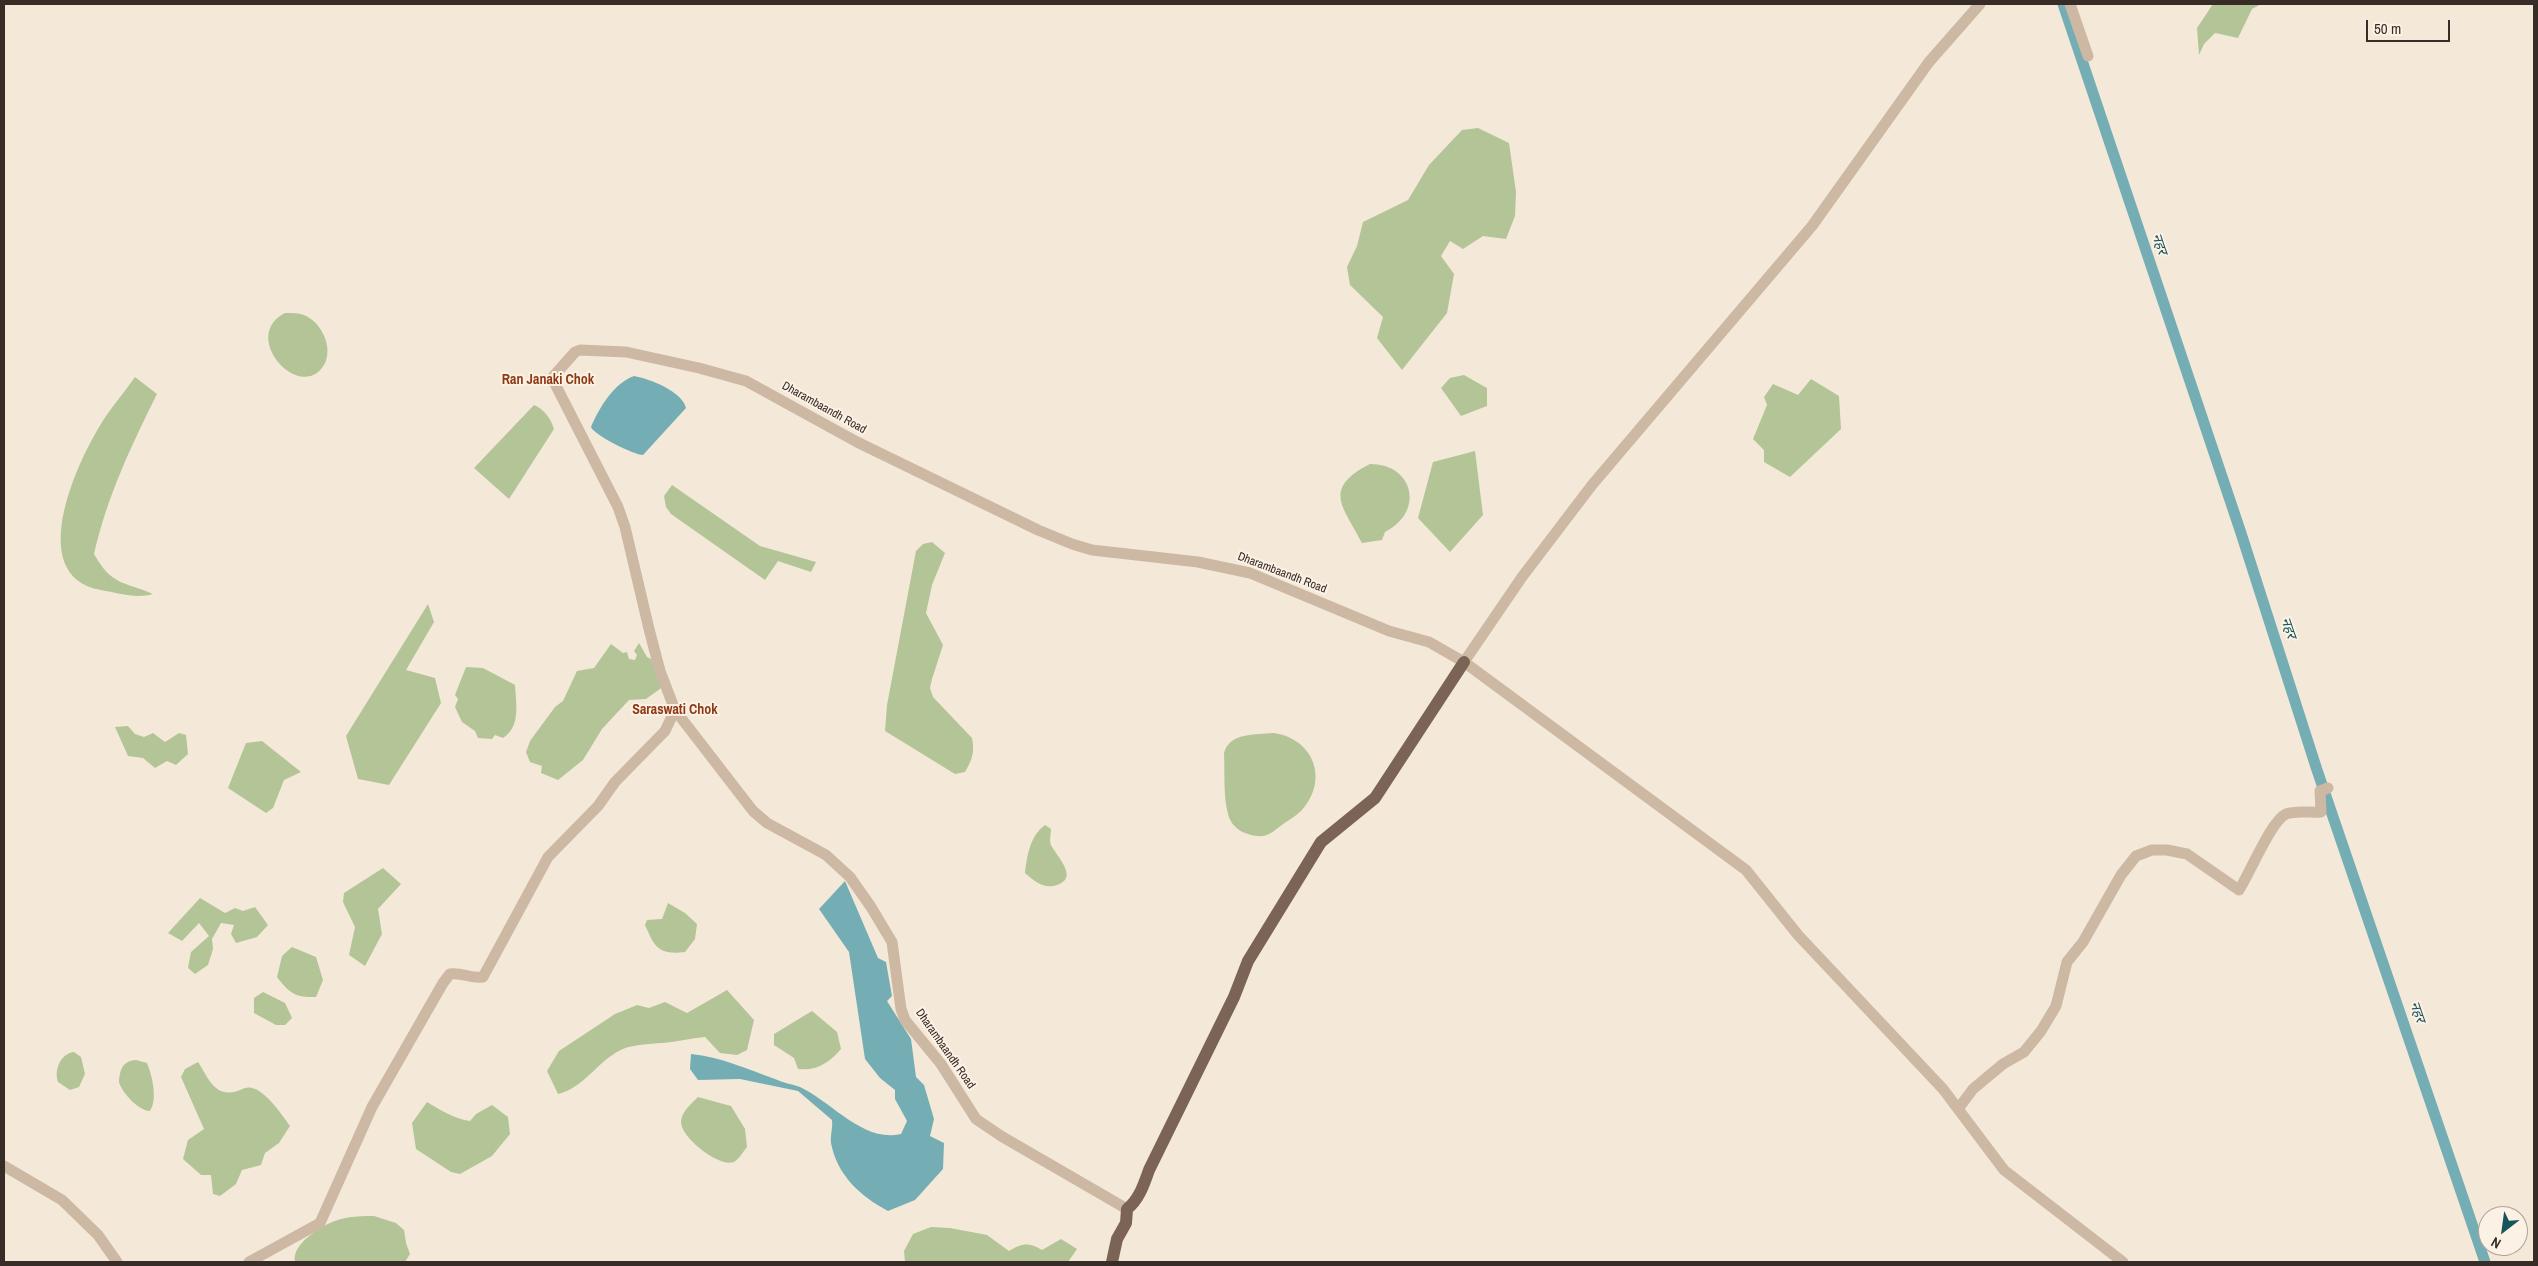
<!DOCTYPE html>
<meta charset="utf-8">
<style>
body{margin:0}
#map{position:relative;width:2538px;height:1266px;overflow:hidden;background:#f4e9d8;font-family:"Archivo Narrow",sans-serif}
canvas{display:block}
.frame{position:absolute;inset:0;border:5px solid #372c26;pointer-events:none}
.north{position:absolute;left:2478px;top:1206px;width:50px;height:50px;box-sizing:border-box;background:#fbf2e5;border:1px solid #ada399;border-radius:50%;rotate:210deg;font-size:14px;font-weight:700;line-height:20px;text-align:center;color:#372c26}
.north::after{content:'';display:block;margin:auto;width:18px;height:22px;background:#17555d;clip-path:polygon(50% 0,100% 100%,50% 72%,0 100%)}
.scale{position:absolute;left:2366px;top:20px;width:84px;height:22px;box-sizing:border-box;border:2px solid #372c26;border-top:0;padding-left:6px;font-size:15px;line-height:18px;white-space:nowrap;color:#372c26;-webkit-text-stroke:4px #fbf2e5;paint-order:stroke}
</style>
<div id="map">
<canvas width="2538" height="1266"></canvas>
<div class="frame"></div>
<div class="north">N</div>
<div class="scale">50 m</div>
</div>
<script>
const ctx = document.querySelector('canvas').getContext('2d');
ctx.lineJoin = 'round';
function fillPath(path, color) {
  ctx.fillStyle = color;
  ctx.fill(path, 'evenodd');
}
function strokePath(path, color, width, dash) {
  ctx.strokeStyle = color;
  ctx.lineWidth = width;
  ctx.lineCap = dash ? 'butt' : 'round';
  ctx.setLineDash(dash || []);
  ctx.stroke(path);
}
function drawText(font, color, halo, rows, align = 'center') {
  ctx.font = font + ' "Archivo Narrow","Noto Sans Devanagari",sans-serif';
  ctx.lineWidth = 4;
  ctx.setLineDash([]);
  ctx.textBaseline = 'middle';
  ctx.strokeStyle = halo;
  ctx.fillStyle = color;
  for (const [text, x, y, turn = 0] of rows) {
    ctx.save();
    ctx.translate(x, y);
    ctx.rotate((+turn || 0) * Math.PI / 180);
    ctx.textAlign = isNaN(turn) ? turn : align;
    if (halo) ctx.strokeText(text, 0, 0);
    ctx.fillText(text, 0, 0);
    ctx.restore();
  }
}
fillPath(new Path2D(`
 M2213 4H2261L2252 9 2238 38 2215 33 2204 44 2199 55 2197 28Z
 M1478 128 1509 143 1516 192 1515 216 1506 239 1483 236 1463 249 1450 241 1441 256 1454 274 1447 313 1402 370 1377 338 1383 317 1350 285 1347 267 1357 246 1363 222 1408 200 1429 165 1462 130Z
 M285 313C291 313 298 313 304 315 321 322 333 346 325 363 303 406 238 337 285 313Z
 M1464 375 1487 388V406L1461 416 1441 388 1450 378Z
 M135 377 157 394C131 446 107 497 94 554 112 586 123 581 153 594 135 599 118 593 101 590 22 576 79 456 106 416 115 403 126 390 135 377Z
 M1811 379 1839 396 1841 429 1790 477 1764 462V450L1753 439 1767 405 1764 397 1773 384 1798 395Z
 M534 405C544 409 551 419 554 429L509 499 474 468Z
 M1475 451 1483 515 1450 552 1418 518 1433 462Z
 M1370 464C1414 464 1425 512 1385 532L1382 540 1362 543C1344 507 1321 489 1370 464Z
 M672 485 760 546 816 562 811 572 778 561 765 580 671 514 666 507 664 496Z
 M932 542 945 553 932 585 926 613 943 645 932 679 930 688 933 697 972 738C975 752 972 760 965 772L955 774 885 731 887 705 916 551 923 544Z
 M428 604 434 622 406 670 435 678 441 703 389 785 358 779 346 736Z
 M639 643 647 657 655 661 664 686 646 699 629 700 602 729 583 760 558 780 541 773 542 766 530 762 526 752 530 741 555 707 563 701 577 671 594 668 611 644 623 653 627 652 629 659 635 660 637 655 634 651Z
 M466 667 483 668 515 685C516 703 521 727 503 738L495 735 492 739 478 738 475 731 462 722 455 707 458 699 455 695Z
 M128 726 135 734 144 737 153 733 165 742 179 733 186 735 188 754 176 765 167 761 155 768 143 758 128 756 115 727Z
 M1274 733C1314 739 1329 780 1302 810 1296 816 1289 820 1283 824 1269 835 1264 840 1245 833 1237 830 1230 823 1228 814 1223 795 1225 772 1224 753 1230 732 1255 735 1274 733Z
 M262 741 301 772 284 780 273 808 266 813 228 788 246 743Z
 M1045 825 1051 829C1051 834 1049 841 1051 845 1057 857 1082 880 1053 886 1042 888 1033 880 1025 873 1027 856 1030 836 1045 825Z
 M383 868 401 884 378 909 382 934 365 966 349 955 355 927 343 902 344 893Z
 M200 898 225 913 235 908 243 911 255 907 268 925 257 937 236 943 231 934 234 925 221 923 212 939 213 949 208 965 195 974 188 968 191 952 209 936 199 923 182 941 168 933Z
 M668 903 685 913 697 924 695 939 685 952C659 955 655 948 645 925L647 920 662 919Z
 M292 947 316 957 323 980 316 997C296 998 289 993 277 977L282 956Z
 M727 990 754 1020 747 1050 737 1055 720 1053 705 1037C691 1038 677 1042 663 1043 649 1044 630 1044 617 1052 596 1064 583 1088 558 1094L547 1071 559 1051 615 1014 637 1005 649 1008 665 1002 687 1013Z
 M263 992 285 1003 292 1018 285 1025H276L254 1013V998Z
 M812 1011 837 1032 841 1049C829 1063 817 1071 798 1069L794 1058 774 1045V1034Z
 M74 1052 81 1057 85 1074 79 1087 70 1090 58 1082C54 1070 60 1054 74 1052Z
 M136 1060 147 1063C152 1075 158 1099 150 1111 139 1111 122 1093 119 1082 120 1070 122 1061 136 1060Z
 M198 1062C207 1075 213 1096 234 1092 240 1091 245 1086 252 1088 265 1090 283 1116 290 1126L279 1143 265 1153 261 1165 242 1170 236 1184 220 1196 213 1194 211 1175H201L183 1159 188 1140 204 1129 181 1077 185 1069Z
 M698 1097 731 1106 745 1129 747 1147C743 1152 739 1159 734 1162 720 1168 681 1138 681 1122 681 1112 692 1103 698 1097Z
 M427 1102C440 1110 455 1119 470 1121L476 1114 492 1105 508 1117 510 1134 492 1156 460 1174 451 1172 416 1149 412 1123Z
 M374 1216 396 1223 404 1230 406 1243 410 1254 405 1262H295C291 1243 325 1223 341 1219 352 1216 363 1216 374 1216Z
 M931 1227 950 1228 987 1235 1009 1251C1022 1243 1029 1242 1042 1250L1061 1239 1077 1249 1068 1262H905L904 1251 913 1234Z`), '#b3c497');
fillPath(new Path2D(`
 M634 376C650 379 682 391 686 408L643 455C634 455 594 435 591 427 599 408 614 383 634 376Z
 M845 881 878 958 886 962 892 996 887 1001 911 1039 916 1077 924 1085 934 1119 930 1136 944 1143 943 1169 915 1200 888 1211C860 1196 837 1175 831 1143 830 1136 833 1127 832 1120L798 1091 740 1079 698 1080 690 1069 691 1054C721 1057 747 1069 775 1079 783 1083 792 1084 800 1087 831 1101 863 1143 901 1134L907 1121 895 1099V1090L880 1078 865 1059 849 952 819 909Z`), '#74aeb4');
strokePath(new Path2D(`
 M2063 4 2240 530 2317 770 2485 1262`), '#74aeb4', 11);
strokePath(new Path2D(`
 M2070 4 2088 56
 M1464 662 1522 577 1592 485 1812 226 1929 62 1980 4
 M1958 1109 1973 1089 2003 1064 2024 1052 2041 1031 2056 1006 2067 962 2083 942 2121 875 2136 856 2152 850H2167L2187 854 2239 890C2250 873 2271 821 2286 814 2295 810 2311 813 2321 812L2320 791 2328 788
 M4 1166 62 1200 98 1235 117 1262
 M1127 1209 1001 1136 976 1119 941 1064 905 1020 901 1009 892 942 871 907 850 877 826 855 767 823 753 811 675 710 660 671 649 629 625 527 618 507 552 378 575 352 580 350 626 352 699 368 746 381 857 442 1038 530 1072 544 1092 550 1198 562 1250 573 1389 631 1429 642 1464 662 1746 870 1798 935 1943 1089 2004 1170 2123 1262
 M249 1262 320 1223 372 1107 443 983 450 974C463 972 470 979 483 977L548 857 598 806 615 782 665 731 675 710`), '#cdb9a3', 11);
strokePath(new Path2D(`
 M1112 1262 1117 1239 1126 1223 1127 1209C1139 1200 1144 1184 1149 1170L1234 997 1248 961 1321 842 1375 798 1464 662`), '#7b6455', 12);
drawText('12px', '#372c26', '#fbf2e5', [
 ["Dharambaandh Road",824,408,29],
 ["Dharambaandh Road",1282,573,21],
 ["Dharambaandh Road",945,1049,55]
]);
drawText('italic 14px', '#17555d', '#fbf2e5', [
 ["नहर",2159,244,71],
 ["नहर",2288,628,71],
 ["नहर",2417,1012,71]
]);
drawText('bold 14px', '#8f3a16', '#fbf2e5', [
 ["Ran Janaki Chok",548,380],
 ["Saraswati Chok",675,710]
]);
</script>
